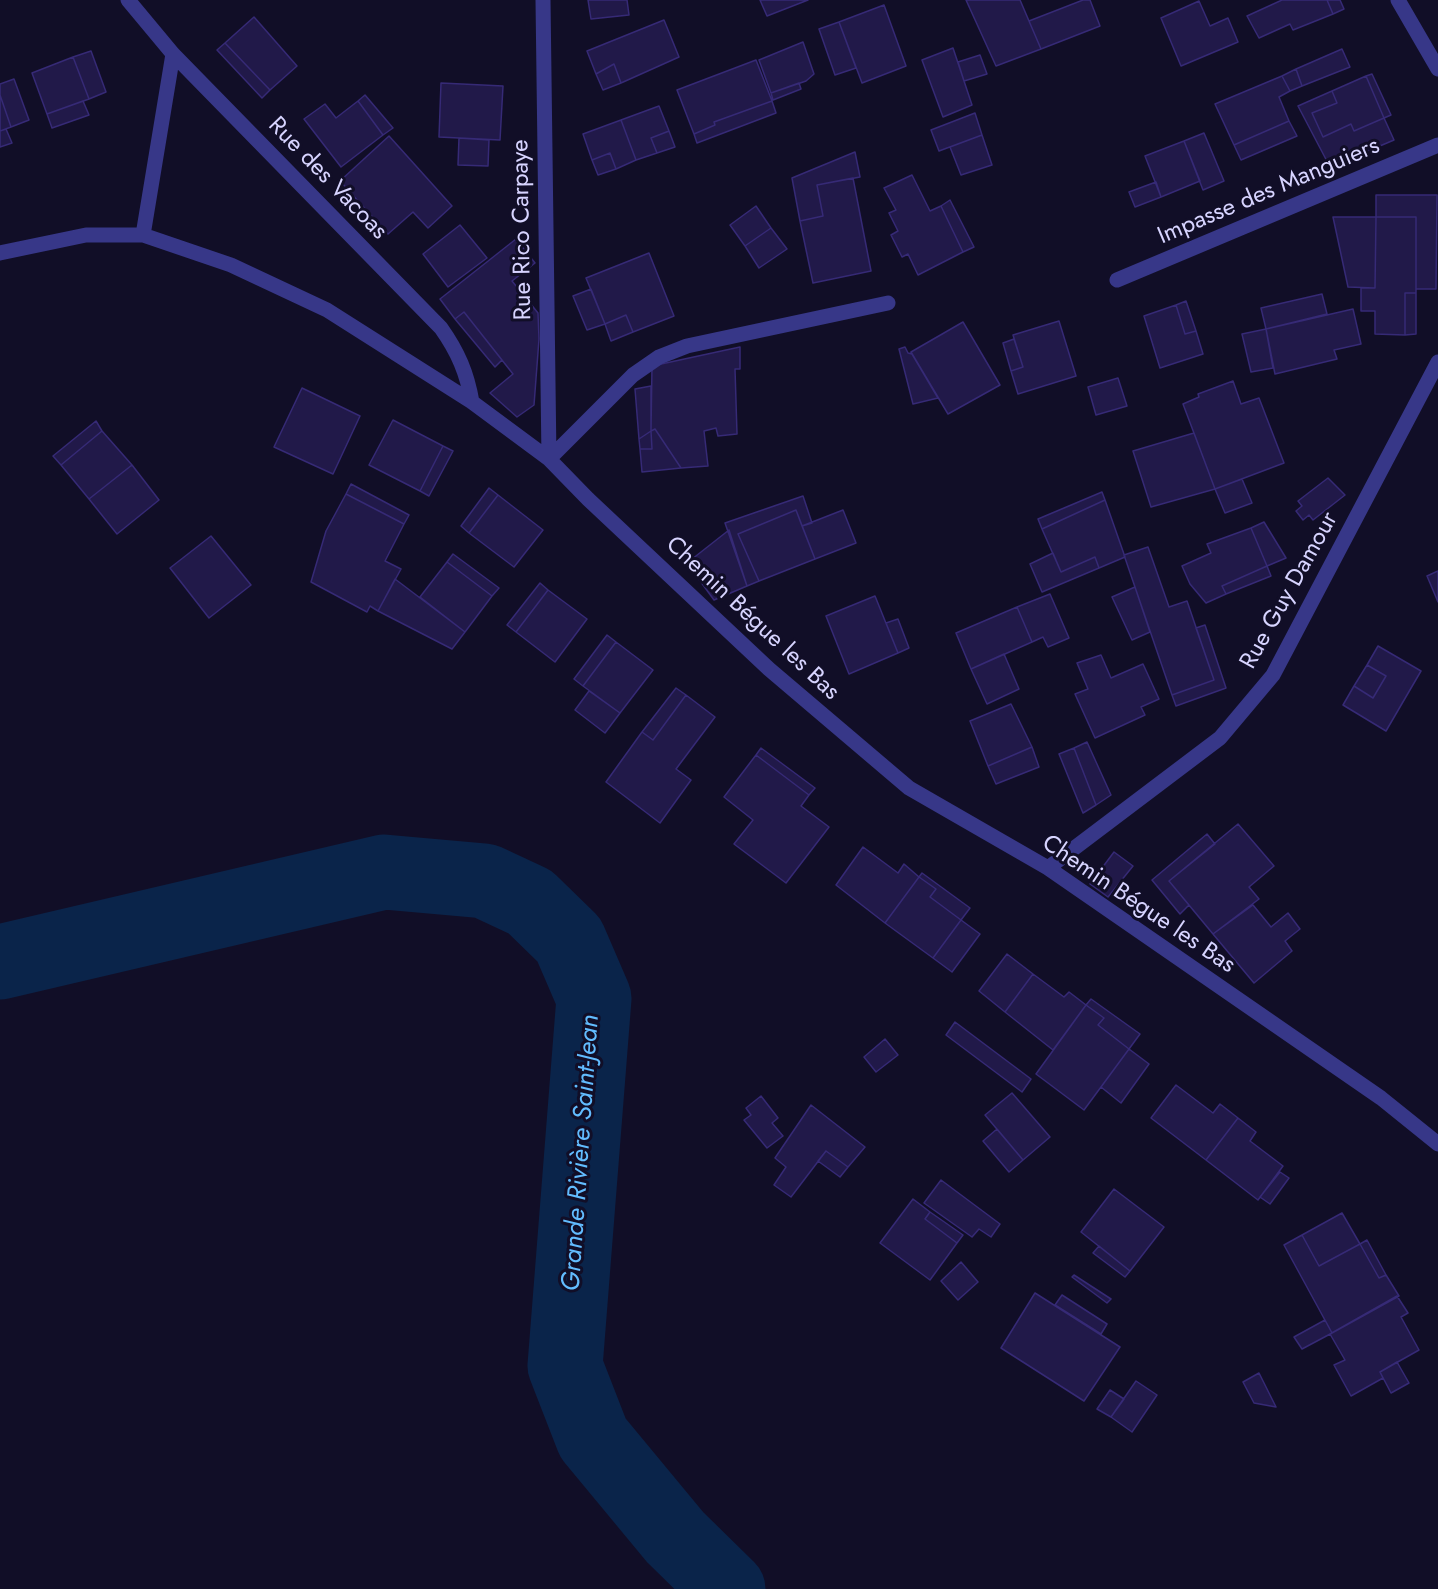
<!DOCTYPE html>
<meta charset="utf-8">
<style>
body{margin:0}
canvas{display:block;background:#110e27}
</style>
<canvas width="1438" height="1589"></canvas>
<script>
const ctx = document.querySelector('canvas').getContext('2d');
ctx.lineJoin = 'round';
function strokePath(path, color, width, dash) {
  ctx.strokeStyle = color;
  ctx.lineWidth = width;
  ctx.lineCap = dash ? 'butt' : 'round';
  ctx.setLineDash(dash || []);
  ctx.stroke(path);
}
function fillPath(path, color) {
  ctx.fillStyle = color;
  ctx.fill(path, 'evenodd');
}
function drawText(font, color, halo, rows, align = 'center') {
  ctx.font = font + ' Jost,sans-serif';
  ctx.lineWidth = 6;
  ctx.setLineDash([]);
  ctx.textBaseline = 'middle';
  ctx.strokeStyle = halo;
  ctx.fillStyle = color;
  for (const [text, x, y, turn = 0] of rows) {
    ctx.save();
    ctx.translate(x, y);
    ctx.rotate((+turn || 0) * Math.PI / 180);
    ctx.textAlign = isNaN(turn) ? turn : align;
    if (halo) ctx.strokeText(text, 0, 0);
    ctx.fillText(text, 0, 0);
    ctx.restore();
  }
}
strokePath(new Path2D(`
 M0 962 384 872 485 881 530 902 569 940 594 998 565 1366 593 1438 675 1537 728 1589`), '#0a244a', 75);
const building = new Path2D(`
 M588 0H627L629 15 591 19Z
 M760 0H808L767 16Z
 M966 0H1020L1041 49 996 66Z
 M1083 0H1090L1100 26 1041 49 1029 21Z
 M1282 0H1327L1333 14 1293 30 1290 24 1259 38 1247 16Z
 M1327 0H1340L1344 9 1333 14Z
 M1199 1 1210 26 1228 18 1238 42 1181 66 1161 18Z
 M884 5 906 66 862 83 839 22Z
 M254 17 297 66 270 90 225 43Z
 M664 20 679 57 621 83 614 64 596 74 587 51Z
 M839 22 856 68 835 75 819 29Z
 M803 42 814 74 806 81 771 93 759 60Z
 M225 43 270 90 262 98 217 50Z
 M953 48 972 105 943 117 922 60Z
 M1342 49 1350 67 1302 86 1296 69Z
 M91 51 106 92 89 99 73 57Z
 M980 55 987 74 964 81 958 62Z
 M73 57 89 99 47 114 32 73Z
 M756 60 772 101 714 122 715 125 694 134 677 90Z
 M614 64 621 83 603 90 596 74Z
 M1296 69 1302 86 1290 91 1282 76Z
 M1372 74 1391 115 1384 118 1366 76Z
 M1282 76 1290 91 1279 97 1289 121 1234 145 1215 104Z
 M1366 76 1384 118 1354 131 1351 124 1323 137 1312 113 1337 103 1332 91Z
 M14 79 29 120 11 127 0 95V84Z
 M441 83 503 86 500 140 439 137Z
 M799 83 801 89 773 100 771 93Z
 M1332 91 1337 103 1312 113 1323 137 1351 124 1354 131 1384 118 1394 140 1330 167 1298 106Z
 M0 95 11 127 0 131Z
 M365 95 393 128 383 135 358 101Z
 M83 101 89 115 52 128 47 114Z
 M358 101 383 135 341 167 304 119 325 104 336 118Z
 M772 101 776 113 697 143 694 134 715 125 714 122Z
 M659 106 669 131 651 138 657 153 636 160 621 120Z
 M975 113 982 135 939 151 931 130Z
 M621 120 636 160 616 169 610 153 592 160 583 134Z
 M1289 121 1297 136 1241 160 1234 145Z
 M6 129 12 143 0 147V131Z
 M669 131 675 147 657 153 651 138Z
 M1204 133 1224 181 1203 190 1184 141Z
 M982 135 992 165 961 175 950 147Z
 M389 136 452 206 428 228 413 212 388 234 340 181Z
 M459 138 489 140 488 166 458 165Z
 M1184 141 1200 181 1161 197 1145 156Z
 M855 152 860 177 817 185 823 216 800 221 792 178Z
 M610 153 616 169 598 175 592 160Z
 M912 175 930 211 941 206 963 252 918 275 908 254 902 257 891 235 898 231 889 213 896 210 884 188Z
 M853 178 871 271 813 283 800 221 823 216 817 185Z
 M1156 182 1161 197 1135 207 1129 192Z
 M1376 195H1437L1436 289H1416V217H1376Z
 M950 200 974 247 963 252 941 206Z
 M756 206 771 228 745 246 730 225Z
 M1333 217H1376L1375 288 1348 287Z
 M1376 217H1416V293H1405V335L1375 334V311H1361V288H1375Z
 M460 225 487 258 448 287 423 254Z
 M771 228 787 249 759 268 745 246Z
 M516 239 535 263 512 281 538 313 539 339 534 405 517 417 490 393 513 374 464 312 455 319 440 299Z
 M649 253 674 316 633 332 626 315 605 324 586 278Z
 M591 289 605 324 587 330 573 296Z
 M1405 293H1416V334L1405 335Z
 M1322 294 1327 314 1266 329 1261 308Z
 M1186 301 1196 331 1185 334 1176 305Z
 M1176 305 1185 334 1196 331 1203 354 1160 368 1144 316Z
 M1353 309 1361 344 1334 350 1337 359 1275 374 1266 329Z
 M464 312 502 360 495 367 455 319Z
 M626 315 633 332 611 341 605 324Z
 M1059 321 1076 376 1018 394 1011 371 1023 367 1013 335Z
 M963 322 1000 385 948 414 911 352Z
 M1266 329 1273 368 1251 372 1242 334Z
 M1014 339 1023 367 1011 371 1003 343Z
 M740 347V369H735L737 434 718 436 716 428 704 431 708 466 681 468 655 429 651 431 652 366Z
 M905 347 908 353 912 354 938 398 913 404 899 349Z
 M1118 378 1127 406 1096 415 1088 387Z
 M1233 381 1241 404 1259 398 1284 463 1215 489 1183 404 1199 397 1198 394Z
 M651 386V431L639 439 635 389Z
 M302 388 360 416 333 474 274 447Z
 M393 420 443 446 420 491 369 465Z
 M96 421 102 431 61 465 53 456Z
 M655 429 681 468 642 472 640 449H652L651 431Z
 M102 431 132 465 89 499 61 465Z
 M651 431 652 449H640L639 439Z
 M1194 433 1215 489 1151 507 1133 451Z
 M443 446 453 451 429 496 420 491Z
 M132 465 159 500 117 534 89 499Z
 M1328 478 1345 495 1313 520 1309 515 1303 520 1296 511 1302 506 1298 501Z
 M1242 479 1252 503 1225 513 1215 489Z
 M351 484 409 515 404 524 346 494Z
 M489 488 498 495 469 533 461 526Z
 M1102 492 1105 500 1042 529 1038 519Z
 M346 494 404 524 385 561 401 569 378 611 370 606 367 612 311 582 326 531Z
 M498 495 543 530 514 567 469 533Z
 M803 496 812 523 802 526 796 510 738 534 759 581 747 586 725 523Z
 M1105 500 1125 557 1099 568 1095 557 1061 572 1042 529Z
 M796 510 815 559 759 581 738 534Z
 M843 510 856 543 815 559 802 526Z
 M1264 522 1286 558 1267 566 1251 528Z
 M1251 528 1267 566 1222 586 1226 594 1206 603 1190 584 1182 566 1211 553 1207 544Z
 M729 530 747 586 714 600 687 563Z
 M211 536 251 585 209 618 170 568Z
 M1148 547 1169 607 1187 601 1214 680 1172 695 1124 555Z
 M1053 553 1061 572 1095 557 1099 568 1042 592 1030 564Z
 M453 554 499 588 492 596 447 562Z
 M447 562 492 596 465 632 420 597Z
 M1267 566 1271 576 1226 594 1222 586Z
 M1438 571V602L1427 576Z
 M395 579 465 632 452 649 378 611Z
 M540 583 548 590 516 632 507 625Z
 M1135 587 1150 632 1132 640 1112 597Z
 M548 590 587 619 555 662 516 632Z
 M1050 594 1069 638 1048 647 1043 637 1032 642 1017 607Z
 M875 596 898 653 849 674 826 616Z
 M1017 607 1032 642 971 669 956 633Z
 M898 619 909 648 898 653 886 623Z
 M1205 625 1226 688 1176 706 1172 695 1214 680 1196 628Z
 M607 635 616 642 583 686 574 679Z
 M616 642 653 670 620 713 583 686Z
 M1378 646 1421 671 1386 731 1343 705 1354 686 1373 698 1386 676 1367 665Z
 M1004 654 1019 689 987 704 971 669Z
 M1101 655 1111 678 1143 664 1159 699 1141 707 1145 715 1095 738 1075 694 1088 689 1077 663Z
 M1367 665 1386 676 1373 698 1354 686Z
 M676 688 686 695 653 740 642 732Z
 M589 691 620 713 605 733 575 710Z
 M686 695 715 717 676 769 691 780 660 823 606 782 642 732 653 740Z
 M1011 704 1032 747 988 766 970 721Z
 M1087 742 1111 795 1096 805 1074 748Z
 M1032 747 1039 767 996 784 988 766Z
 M761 748 815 788 809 795 756 755Z
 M1074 748 1096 805 1083 813 1059 754Z
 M756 755 809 795 801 806 829 827 786 883 734 844 753 820 724 797Z
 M1238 824 1274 866 1249 887 1259 899 1213 934 1169 881Z
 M1207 834 1215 844 1169 881 1189 905 1180 914 1152 880Z
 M863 847 898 873 904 864 919 877 885 923 836 885Z
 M1114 852 1133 866 1108 897 1090 884Z
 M922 873 970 908 961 920 930 897 936 889 919 877Z
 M919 877 936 889 930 897 961 920 933 958 885 923Z
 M1253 905 1271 927 1288 913 1300 929 1285 941 1292 951 1254 983 1213 934Z
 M961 920 980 934 952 972 933 958Z
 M1007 954 1033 974 1005 1012 979 991Z
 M1033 974 1064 997 1069 992 1086 1005 1053 1050 1005 1012Z
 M1091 999 1140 1034 1129 1049 1098 1025 1104 1018 1086 1005Z
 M1086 1005 1104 1018 1098 1025 1129 1049 1084 1110 1036 1074Z
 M955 1022 1031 1079 1022 1092 946 1035Z
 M885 1039 898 1055 876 1072 864 1057Z
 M1129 1049 1149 1064 1121 1103 1101 1087Z
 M1176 1085 1213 1113 1220 1104 1238 1118 1206 1160 1151 1118Z
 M1012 1093 1050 1137 1023 1160 985 1115Z
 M761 1096 778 1118 772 1123 783 1136 767 1148 744 1120 751 1115 746 1108Z
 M811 1105 865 1147 848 1167 826 1151 791 1197 774 1185 786 1167 775 1158Z
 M1238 1118 1256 1132 1250 1141 1283 1166 1258 1200 1206 1160Z
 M997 1129 1023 1160 1009 1172 983 1141Z
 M826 1151 848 1167 840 1177 818 1161Z
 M1280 1172 1289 1178 1270 1204 1260 1197Z
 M941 1180 1000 1224 991 1237 979 1229 972 1237 924 1203Z
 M1114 1189 1164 1227 1130 1271 1081 1232Z
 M913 1199 930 1212 925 1219 957 1243 930 1280 880 1243Z
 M930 1212 963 1235 957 1243 925 1219Z
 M1342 1213 1360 1244 1319 1266 1302 1235Z
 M1302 1235 1319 1266 1360 1244 1379 1278 1386 1275 1399 1296 1332 1333 1284 1245Z
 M1367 1240 1386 1275 1379 1278 1360 1244Z
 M1099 1246 1130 1271 1125 1277 1093 1253Z
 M961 1262 978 1282 958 1300 941 1281Z
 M1074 1275 1111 1299 1107 1303 1072 1277Z
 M1035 1293 1120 1347 1084 1401 1001 1348Z
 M1062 1295 1107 1324 1101 1334 1055 1305Z
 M1397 1296 1408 1313 1401 1317 1419 1350 1380 1372 1383 1378 1351 1396 1334 1365 1345 1360 1330 1334Z
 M1325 1320 1332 1333 1302 1349 1294 1337Z
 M1397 1362 1409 1383 1391 1393 1380 1372Z
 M1259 1373 1276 1407 1254 1403 1243 1382Z
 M1136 1381 1157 1395 1132 1432 1111 1417Z
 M1110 1390 1124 1399 1111 1417 1097 1409Z`);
fillPath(building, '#211949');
strokePath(building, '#362a76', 1.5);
strokePath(new Path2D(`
 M128 0 173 54 441 328C458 352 467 373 472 402
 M543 0 549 459
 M1398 0 1438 69
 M143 235 173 54
 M0 253 86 235H143L231 265 327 310 472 402 549 459 588 499 769 669 909 788 1048 868 1381 1098 1438 1144
 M1117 280 1438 145
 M549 459 633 375 659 357 687 346 888 303
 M1048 868 1220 738 1273 675 1438 362`), '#373788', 15);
drawText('24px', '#d7d4ff', '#110e27', [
 ["Rue des Vacoas",327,179,46],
 ["Impasse des Manguiers",1269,192,-23],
 ["Rue Rico Carpaye",523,230,-91],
 ["Rue Guy Damour",1290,591,-61],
 ["Chemin Bégue les Bas",752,619,43],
 ["Chemin Bégue les Bas",1138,905,34]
]);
drawText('italic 26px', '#62bcff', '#110e27', [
 ["Grande Rivière Saint-Jean",582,1153,-86]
]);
</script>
